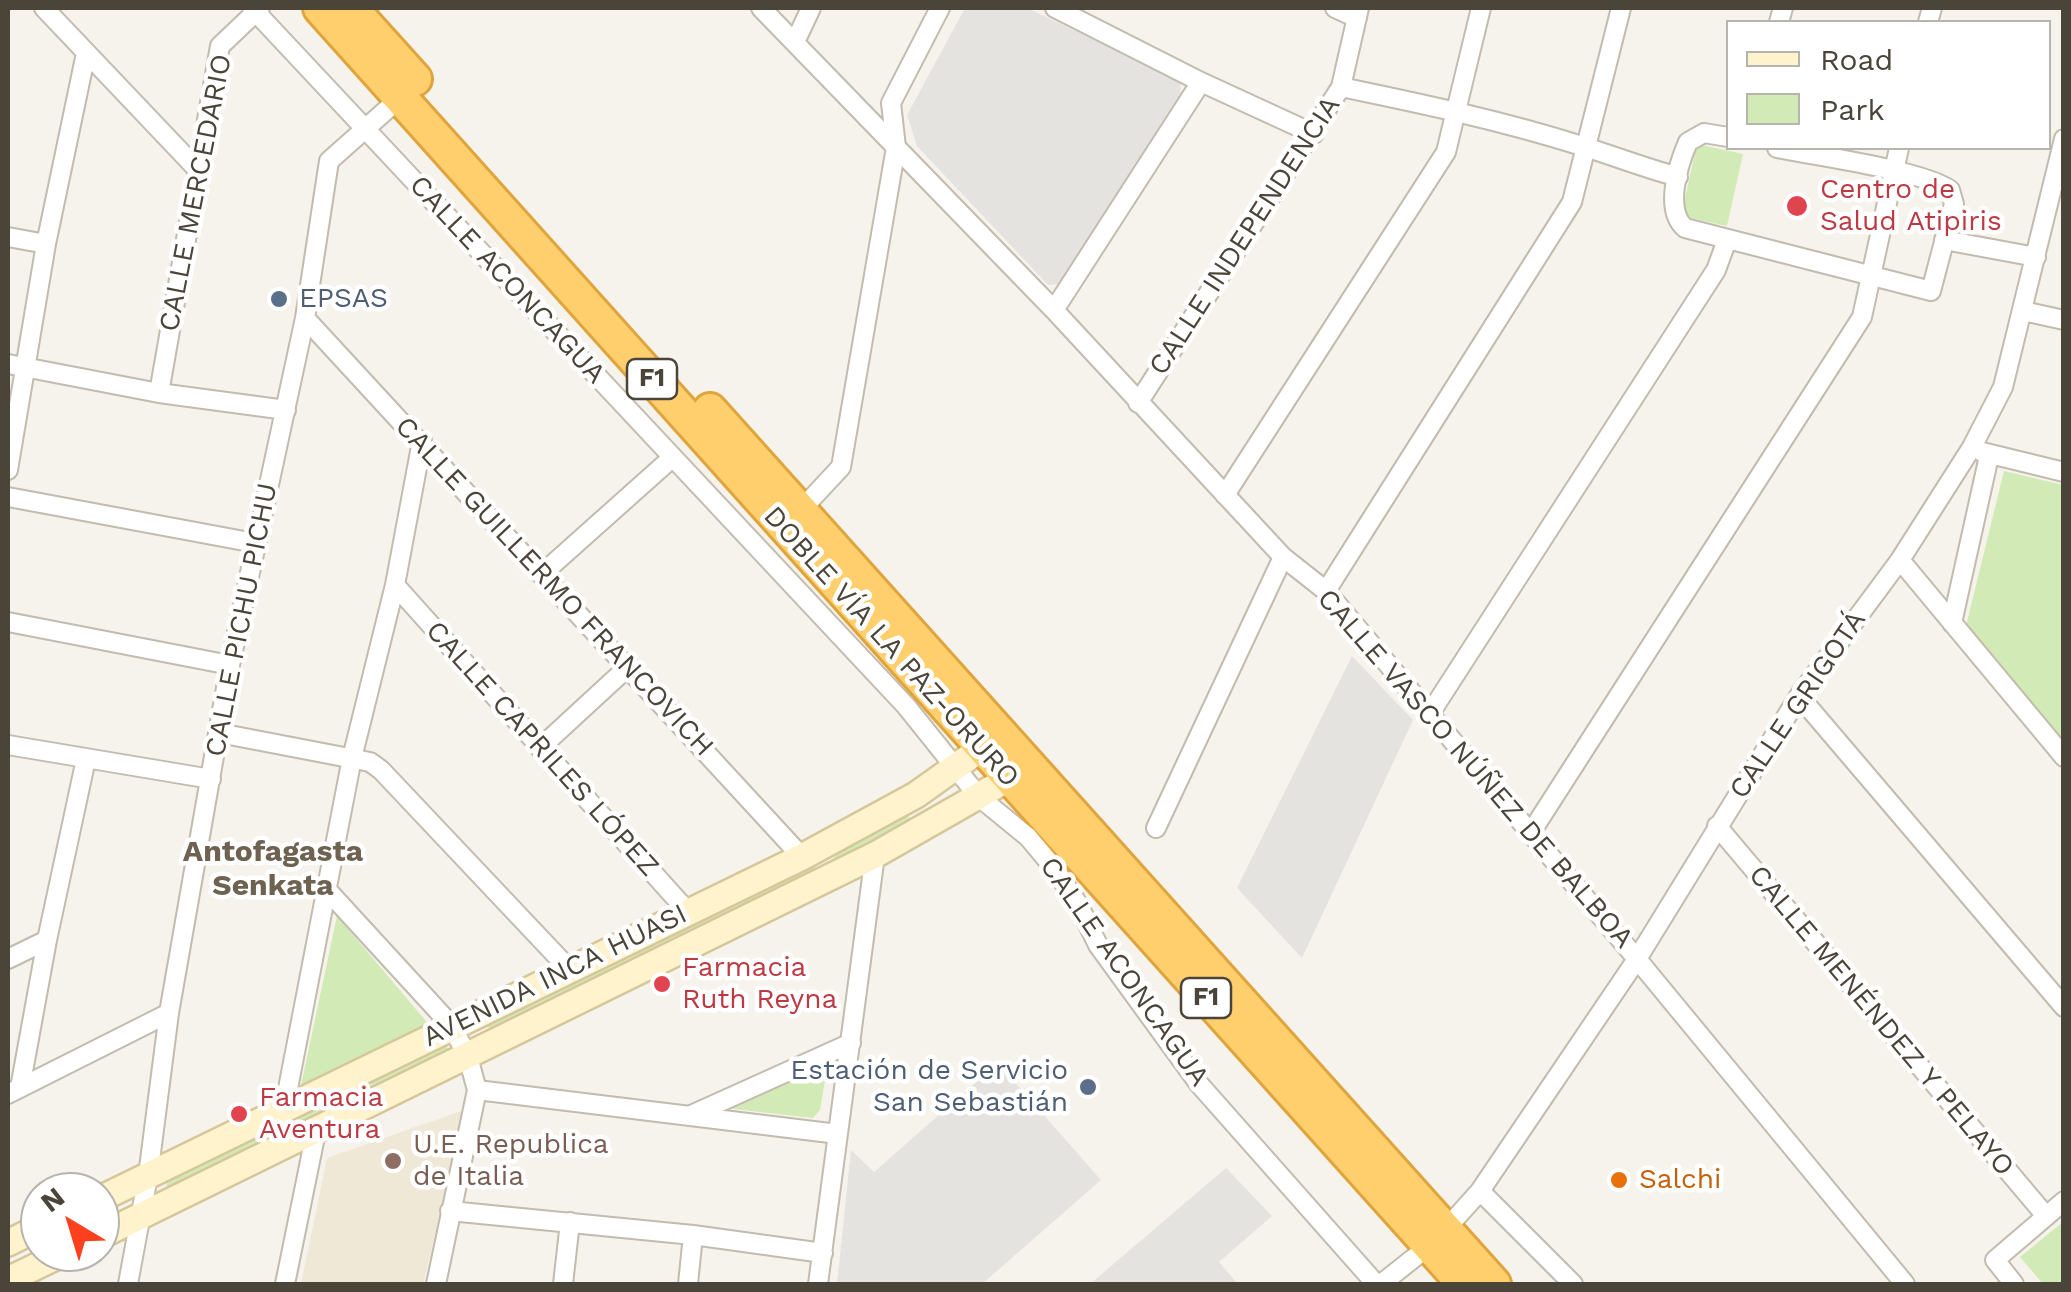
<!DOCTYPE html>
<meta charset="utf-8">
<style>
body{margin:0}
#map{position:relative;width:2071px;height:1292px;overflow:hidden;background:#f6f3ec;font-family:"Work Sans",sans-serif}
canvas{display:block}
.frame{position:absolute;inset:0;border:10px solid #4b4439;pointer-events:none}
.legend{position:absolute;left:1726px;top:20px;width:325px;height:130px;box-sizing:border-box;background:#fff;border:2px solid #b7b4b0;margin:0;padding:12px 18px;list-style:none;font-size:30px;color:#4b4439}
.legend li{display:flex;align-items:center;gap:20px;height:50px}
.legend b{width:50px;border:2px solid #b7b4b0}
.north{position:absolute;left:20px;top:1172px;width:100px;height:100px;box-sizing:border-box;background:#fff;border:2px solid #b7b4b0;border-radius:50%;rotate:322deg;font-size:28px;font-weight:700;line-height:40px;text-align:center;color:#4b4439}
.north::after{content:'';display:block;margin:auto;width:35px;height:45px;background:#fc3f1d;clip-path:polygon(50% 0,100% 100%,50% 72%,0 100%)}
</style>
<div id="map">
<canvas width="2071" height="1292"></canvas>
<div class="frame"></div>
<ul class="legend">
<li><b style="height:12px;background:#fff3cd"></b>Road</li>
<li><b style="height:28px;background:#d2eab5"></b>Park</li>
</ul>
<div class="north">N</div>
</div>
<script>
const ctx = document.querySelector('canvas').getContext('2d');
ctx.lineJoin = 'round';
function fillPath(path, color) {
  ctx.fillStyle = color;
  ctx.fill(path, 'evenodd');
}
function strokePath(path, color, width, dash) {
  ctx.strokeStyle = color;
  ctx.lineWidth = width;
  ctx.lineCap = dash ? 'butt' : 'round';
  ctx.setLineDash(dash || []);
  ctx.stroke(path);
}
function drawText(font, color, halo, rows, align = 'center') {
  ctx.font = font + ' "Work Sans",sans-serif';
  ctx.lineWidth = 9;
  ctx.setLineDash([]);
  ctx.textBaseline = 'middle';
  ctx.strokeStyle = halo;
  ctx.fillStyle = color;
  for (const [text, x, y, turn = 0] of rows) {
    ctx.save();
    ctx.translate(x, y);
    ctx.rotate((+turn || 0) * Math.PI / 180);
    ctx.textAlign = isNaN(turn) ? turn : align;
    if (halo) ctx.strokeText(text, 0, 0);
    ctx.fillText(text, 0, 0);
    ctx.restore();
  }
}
fillPath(new Path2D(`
 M467 1109 423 1284H301L327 1158Z`), '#efe8d6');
fillPath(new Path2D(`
 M1697 144 1743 154 1727 226 1681 216Z
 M2004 471 2063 485V741L1966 626Z
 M905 815 912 819 910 827 843 861 834 858 836 850Z
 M809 864 816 868 813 875 495 1031 486 1026 490 1017Z
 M337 916 431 1027 300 1090Z
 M443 1044 450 1050 447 1055 172 1189 166 1188 168 1178Z
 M828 1063 820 1110 813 1118 733 1109 732 1103Z
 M2063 1222V1284H2043L2020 1257Z`), '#d2eab5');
fillPath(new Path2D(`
 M965 8H1027L1180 81 1181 94 1058 284 1048 285 917 146 907 115Z
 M1352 656 1413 720 1302 958 1237 888Z
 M998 1063 1101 1180 982 1284H837L851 1150 874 1172Z
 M1226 1168 1272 1216 1219 1262 1238 1284H1090Z`), '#e5e3e0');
const street = new Path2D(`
 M44 8 197 169
 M252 8 906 706 979 797 1028 837 1054 868 1078 904 1098 945 1199 1084 1376 1284
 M761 8 1054 310 1283 557 1326 591 1637 959 1905 1284
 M1055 8 1201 82 1314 134
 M1335 8 1357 18
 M1779 22 1783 8
 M1928 22 1932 8
 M795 42 811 8
 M1341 87C1423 104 1503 121 1582 146 1614 156 1645 168 1678 177
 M1728 137 1704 133 1688 142C1678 165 1664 210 1685 228L1931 291 1954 204 1950 190C1921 170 1816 156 1777 148
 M8 237 46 244
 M1944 240 2036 257
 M1054 310 1201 82
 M2023 311 2064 320
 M305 318 802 857
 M8 364 159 393 286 410
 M159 393 220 46 260 8
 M1138 403 1341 87 1359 8
 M1982 452 2064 472
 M8 470 46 244 86 53
 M1225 495 1446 152 1481 8
 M8 497 255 543
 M800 511 841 467 896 147 891 103 940 8
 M1900 560 2064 757
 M543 573 673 457
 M395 585 688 912
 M1326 591 1572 202 1621 8
 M8 622 230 665
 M1952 623 1989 456
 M1799 696 2064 1007
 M1429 715 1716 270 1727 240
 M219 733 370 762 381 770 570 970
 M8 745 211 779
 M540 748 629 666
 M1717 826 2046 1216
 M1156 828 1283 557
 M1530 834 1862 317 1899 148
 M329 892 451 1025 468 1057 477 1090 436 1284
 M8 959 47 940
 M20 1088 47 940 86 759
 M477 1090 838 1134
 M8 1094 169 1013
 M284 1109 352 758 395 585 422 441
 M689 1116 851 1043
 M1480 1191 1573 1284
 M450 1211 693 1235 823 1253
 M1445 1230 1480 1191 1637 959 1799 696 1900 560 1972 447 2003 387 2064 139
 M128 1284 148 1176 169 1013 230 665 305 318 329 161 401 97
 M285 1284 317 1127
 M563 1284 570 1222
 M688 1284 693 1235
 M818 1284 875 855
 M1381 1284 1429 1246
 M2014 1284 1995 1260 2064 1201`);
const secondary = new Path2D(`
 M100 1199 802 857 916 795 996 738
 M100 1236 875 855 1008 779
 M8 1243 40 1227
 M8 1280 66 1252`);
const highway = new Path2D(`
 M320 8 1464 1284
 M351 8 415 79
 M710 410 1494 1284`);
strokePath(street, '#c2bbae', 22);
strokePath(secondary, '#d6c79b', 30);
strokePath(highway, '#e0a43c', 38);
strokePath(street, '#fff', 18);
strokePath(secondary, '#fff3cd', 25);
strokePath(highway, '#ffcf6e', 32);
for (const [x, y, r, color] of [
 [1797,206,12,"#e0444e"],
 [279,299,10,"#5c6f8a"],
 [662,984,10,"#e0444e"],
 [1088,1087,10,"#5c6f8a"],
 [239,1114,10,"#e0444e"],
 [393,1161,10,"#8d6e63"],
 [1619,1180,10,"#e8710a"]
]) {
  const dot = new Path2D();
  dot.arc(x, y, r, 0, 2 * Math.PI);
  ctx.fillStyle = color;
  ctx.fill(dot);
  strokePath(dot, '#fff', 4);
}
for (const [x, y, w] of [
 [652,379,50],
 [1206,998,50]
]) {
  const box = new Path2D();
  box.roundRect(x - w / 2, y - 20, w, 40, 8);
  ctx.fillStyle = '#fff';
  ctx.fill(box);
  strokePath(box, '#4b4439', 2.5);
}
drawText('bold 25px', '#4b4439', null, [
 ["F1",652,379],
 ["F1",1206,998]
]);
drawText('28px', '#be3a42', '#fff', [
 ["Centro de",1820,190],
 ["Salud Atipiris",1820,222],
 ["Farmacia",682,968],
 ["Ruth Reyna",682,1000],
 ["Farmacia",259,1098],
 ["Aventura",259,1130]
], 'left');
drawText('28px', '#4b4439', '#fff', [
 ["CALLE MERCEDARIO",196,193,-79],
 ["CALLE INDEPENDENCIA",1245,236,-57],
 ["CALLE ACONCAGUA",507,280,47],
 ["CALLE GUILLERMO FRANCOVICH",554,587,47],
 ["CALLE PICHU PICHU",242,620,-79],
 ["DOBLE VÍA LA PAZ-ORURO",891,647,48],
 ["CALLE GRIGOTÁ",1798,705,-56],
 ["CALLE CAPRILES LÓPEZ",542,749,48],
 ["CALLE VASCO NÚÑEZ DE BALBOA",1475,769,49],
 ["CALLE ACONCAGUA",1124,972,55],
 ["AVENIDA INCA HUASI",555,976,-26],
 ["CALLE MENÉNDEZ Y PELAYO",1881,1021,50]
]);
drawText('28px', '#4e5e75', '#fff', [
 ["EPSAS",299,299],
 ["Estación de Servicio",1068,1071,"right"],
 ["San Sebastián",1068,1103,"right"]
], 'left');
drawText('28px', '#785e54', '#fff', [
 ["U.E. Republica",413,1145],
 ["de Italia",413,1177]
], 'left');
drawText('28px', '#c56008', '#fff', [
 ["Salchi",1639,1180]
], 'left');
drawText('bold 30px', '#6e6250', '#fff', [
 ["Antofagasta",273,852],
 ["Senkata",273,886]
]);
</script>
